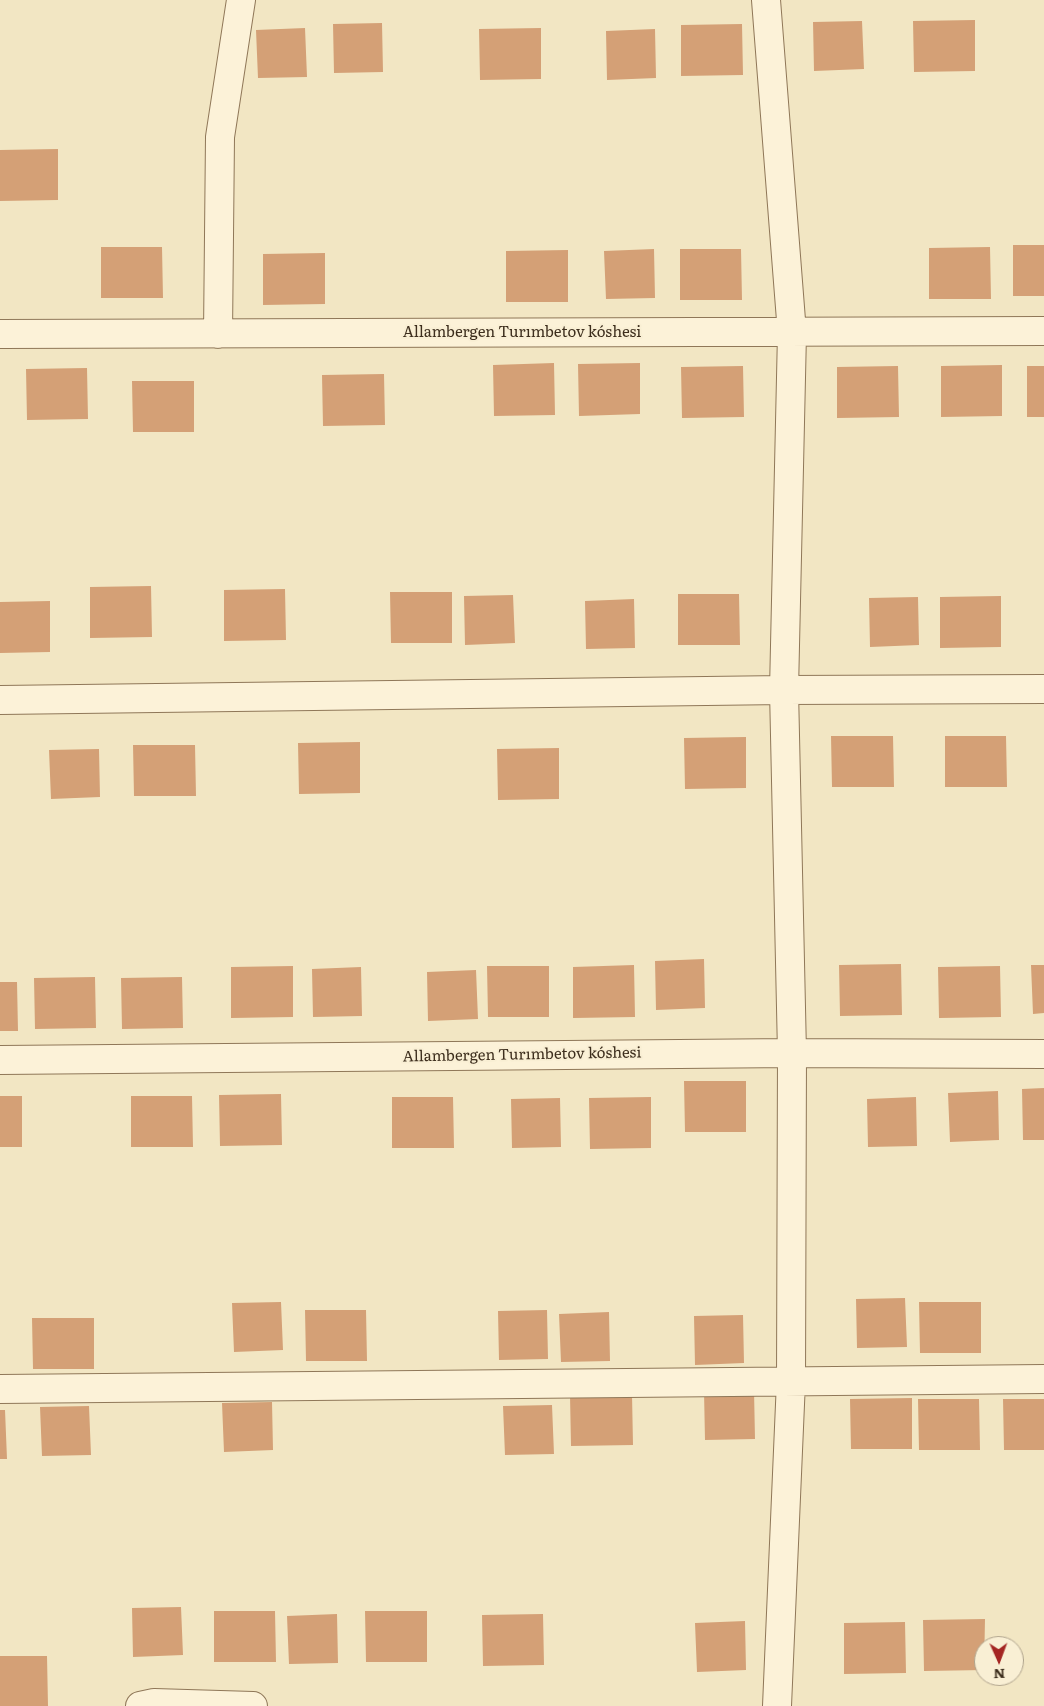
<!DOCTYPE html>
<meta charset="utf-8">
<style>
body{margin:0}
#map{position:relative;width:1044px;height:1706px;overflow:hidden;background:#f2e6c3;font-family:Literata,serif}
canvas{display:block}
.north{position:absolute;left:974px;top:1636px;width:50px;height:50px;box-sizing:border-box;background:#f9efd4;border:1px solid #aea28b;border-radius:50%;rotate:178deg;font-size:14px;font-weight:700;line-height:20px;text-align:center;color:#3d2e1d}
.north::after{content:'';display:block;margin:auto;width:18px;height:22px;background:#a42522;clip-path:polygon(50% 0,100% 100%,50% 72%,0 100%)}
</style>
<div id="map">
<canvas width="1044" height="1706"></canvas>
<div class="north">N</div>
</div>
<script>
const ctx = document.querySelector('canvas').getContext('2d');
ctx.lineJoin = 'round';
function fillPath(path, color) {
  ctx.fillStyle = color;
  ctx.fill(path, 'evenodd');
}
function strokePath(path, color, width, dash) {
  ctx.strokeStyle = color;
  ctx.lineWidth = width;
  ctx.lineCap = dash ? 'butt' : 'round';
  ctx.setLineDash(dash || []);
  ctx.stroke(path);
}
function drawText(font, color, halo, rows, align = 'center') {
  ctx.font = font + ' Literata,serif';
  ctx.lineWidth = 4;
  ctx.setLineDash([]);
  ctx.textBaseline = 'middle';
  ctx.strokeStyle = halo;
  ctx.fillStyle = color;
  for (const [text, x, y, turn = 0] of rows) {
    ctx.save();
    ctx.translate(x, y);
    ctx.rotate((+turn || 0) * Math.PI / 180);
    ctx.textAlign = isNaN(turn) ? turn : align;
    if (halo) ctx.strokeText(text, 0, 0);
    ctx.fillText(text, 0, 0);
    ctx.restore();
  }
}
fillPath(new Path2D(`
 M975 20V71L914 72 913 21Z
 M862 21 864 69 814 71 813 22Z
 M382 23 383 72 334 73 333 24Z
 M742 24 743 75 681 76V25Z
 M305 28 307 77 258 78 256 30Z
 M541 28V79L480 80 479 29Z
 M655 29 656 78 607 80 606 31Z
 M58 149V200L0 201V150Z
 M1013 245H1044V296H1013Z
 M101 247H162L163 298H101Z
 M990 247 991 299H929V248Z
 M654 249 655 298 606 299 604 251Z
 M680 249H741L742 300H680Z
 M568 250V302H506V251Z
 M325 253V304L263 305V254Z
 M554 363 555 415 494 416 493 365Z
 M640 363V414L579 416 578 364Z
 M1002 365V416L941 417V366Z
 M743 366 744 417 682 418 681 367Z
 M898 366 899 417 837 418V367Z
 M1027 366H1044V417H1027Z
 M87 368 88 419 27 420 26 369Z
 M384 374 385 425 323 426 322 375Z
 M132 381H194V432H133Z
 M151 586 152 637 90 638V587Z
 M285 589 286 640 224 641V590Z
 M390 592H452V643H391Z
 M678 594H739L740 645H678Z
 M513 595 515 643 465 645 464 596Z
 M1001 596V647L940 648V597Z
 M918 597 919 645 870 647 869 598Z
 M634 599 635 648 586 649 585 601Z
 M50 601V652L0 653V602Z
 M831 736H893L894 787H832Z
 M945 736H1006L1007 787H945Z
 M746 737V788L685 789 684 738Z
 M360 742V793L299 794 298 743Z
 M133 745H195L196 796H134Z
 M559 748V799L498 800 497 749Z
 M99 749 100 797 51 799 49 750Z
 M704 959 705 1008 656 1010 655 961Z
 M901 964 902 1015 840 1016 839 965Z
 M634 965 635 1017 573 1018V967Z
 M1031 965H1044V1013L1033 1014Z
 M293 966V1017L231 1018V967Z
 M487 966H549V1017H488Z
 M1000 966 1001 1017 939 1018 938 967Z
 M361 967 362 1016 313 1017 312 969Z
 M476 970 478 1019 428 1021 427 972Z
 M95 977 96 1028 35 1029 34 978Z
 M182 977 183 1028 122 1029 121 978Z
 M0 982H17L18 1031H0Z
 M684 1081H746V1132H685Z
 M1044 1088V1140H1023L1022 1089Z
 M998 1091 999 1140 950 1142 948 1093Z
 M281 1094 282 1145 220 1146 219 1095Z
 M0 1096H22V1147H0Z
 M131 1096H192L193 1147H131Z
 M392 1097H453L454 1148H392Z
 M651 1097V1148L590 1149 589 1098Z
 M916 1097 917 1146 868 1147 867 1099Z
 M560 1098 561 1147 512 1148 511 1099Z
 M905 1298 907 1347 857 1348 856 1299Z
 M281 1302 283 1350 234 1352 232 1303Z
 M919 1302H981V1353H920Z
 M305 1310H366L367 1361H306Z
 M547 1310 548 1359 499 1360 498 1311Z
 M609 1312 610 1361 561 1362 559 1314Z
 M743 1315 744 1363 695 1365 694 1316Z
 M32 1318H94V1369H33Z
 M754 1390 755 1439 705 1440 704 1391Z
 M632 1394 633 1445 571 1446 570 1395Z
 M912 1398V1449H851L850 1399Z
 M918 1399H979L980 1450H919Z
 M1003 1399H1044V1450H1004Z
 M272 1402 273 1450 224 1452 222 1403Z
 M552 1405 554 1454 505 1455 503 1406Z
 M89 1406 91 1455 42 1456 40 1407Z
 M0 1410H5L7 1459H0Z
 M181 1607 183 1655 133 1657 132 1608Z
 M214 1611H275L276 1662H214Z
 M365 1611H427V1662H366Z
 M337 1614 338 1663 289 1664 287 1616Z
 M543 1614 544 1665 483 1666 482 1615Z
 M985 1619 984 1670 924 1671 923 1620Z
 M745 1621 746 1670 697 1672 695 1623Z
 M905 1622 906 1673 844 1674V1623Z
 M0 1656H47L48 1706H0Z`), '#d4a076');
const minor = new Path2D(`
 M766 0 792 333 784 690 792 1053 791 1381 777 1706
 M0 334 1044 331
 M218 334 220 137 241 0
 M0 700 784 690 1044 689
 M0 1060 792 1053 1044 1054
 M0 1389 1044 1379
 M140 1706 154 1703 253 1706`);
strokePath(minor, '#8f7758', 30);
strokePath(minor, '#fcf2d8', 28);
drawText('15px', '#3d2e1d', '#f9efd4', [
 ["Allambergen Turımbetov kóshesi",522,333],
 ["Allambergen Turımbetov kóshesi",522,1055,-1]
]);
</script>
